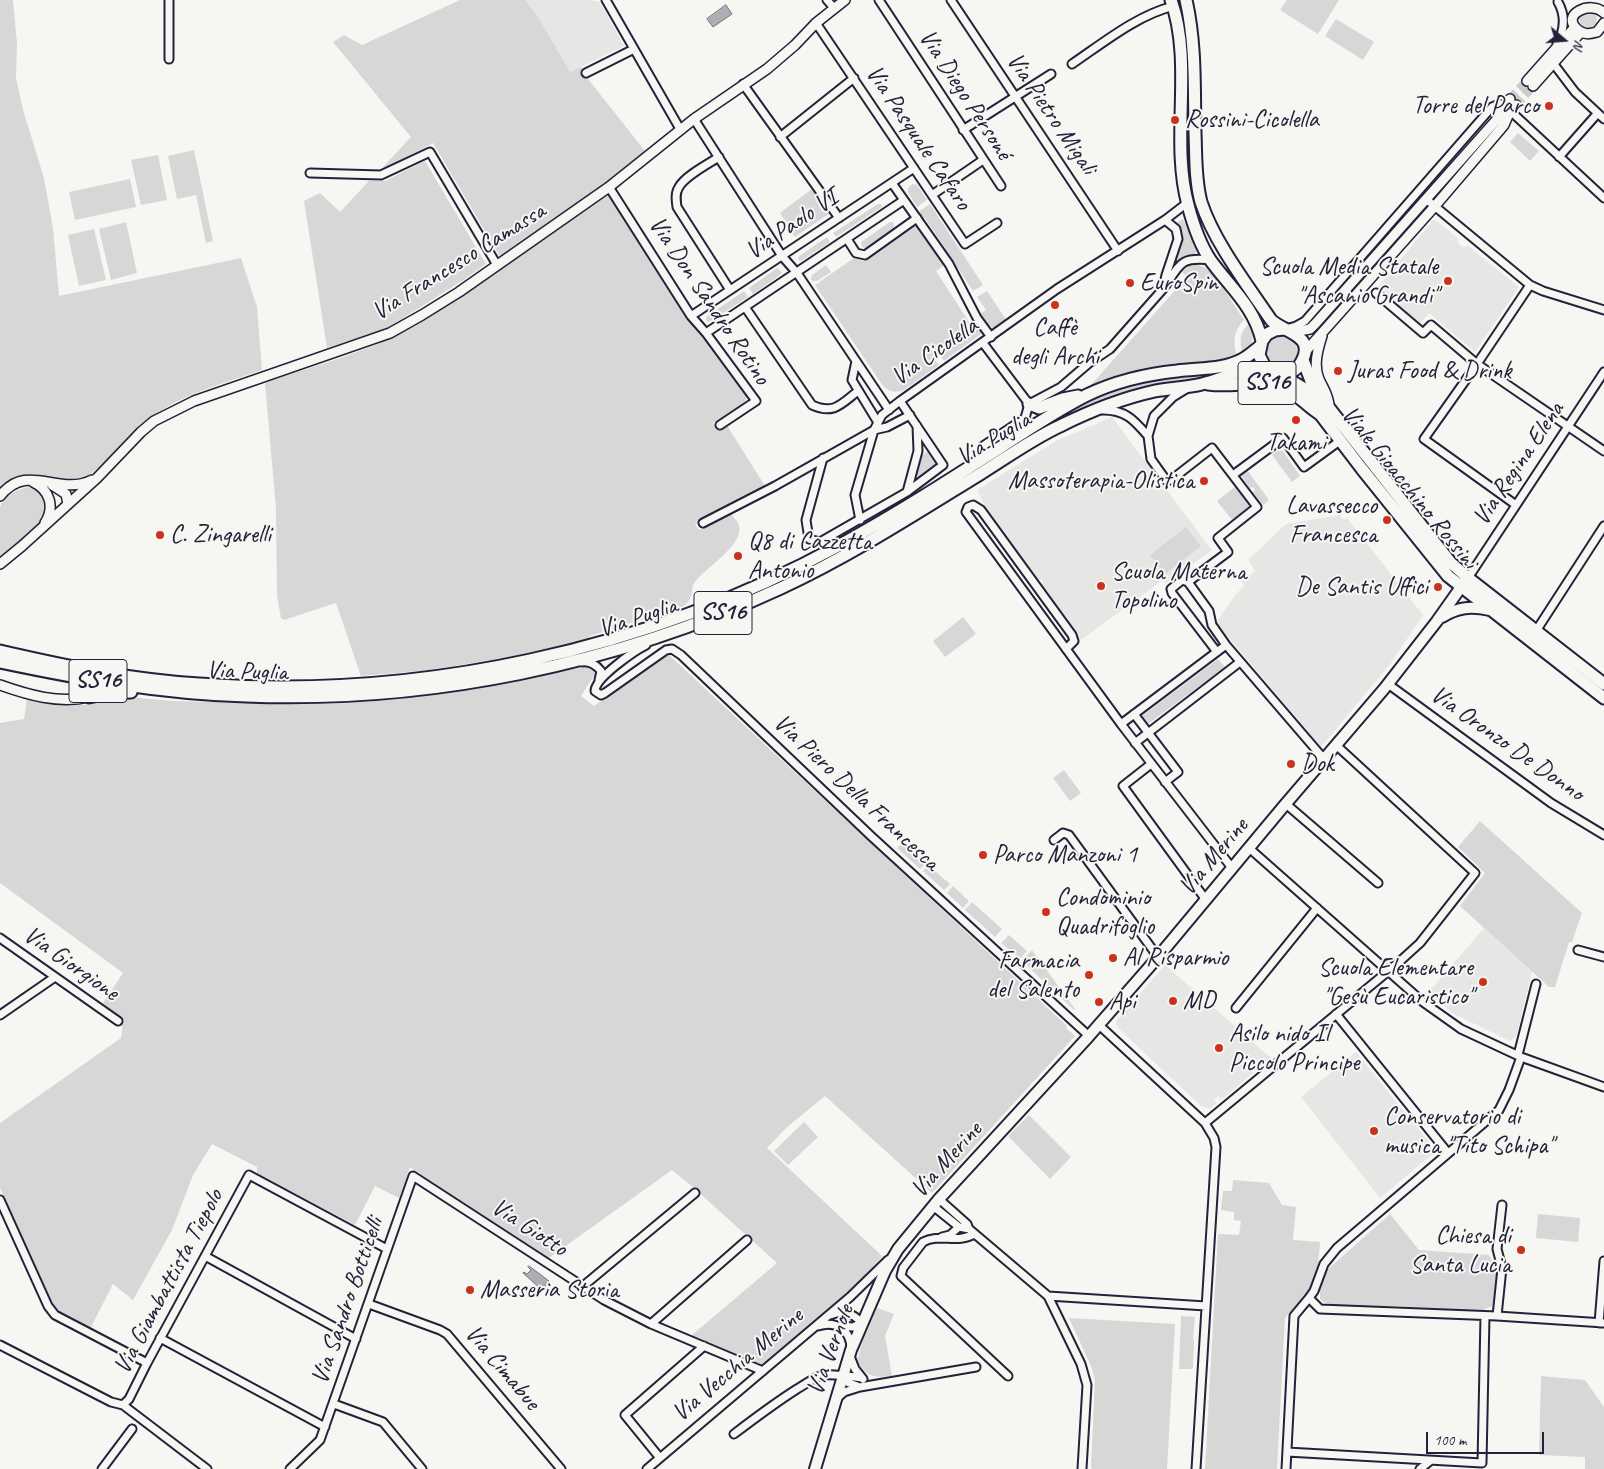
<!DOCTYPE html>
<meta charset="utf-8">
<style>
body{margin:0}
#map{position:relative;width:1604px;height:1469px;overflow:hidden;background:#f6f6f2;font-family:Caveat,sans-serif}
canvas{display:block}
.north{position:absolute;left:1539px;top:15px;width:50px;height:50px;-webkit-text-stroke:4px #f6f6f2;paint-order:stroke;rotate:108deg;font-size:14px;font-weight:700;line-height:20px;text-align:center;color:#22223b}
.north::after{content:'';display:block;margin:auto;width:18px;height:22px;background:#22223b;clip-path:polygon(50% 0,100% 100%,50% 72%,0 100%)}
.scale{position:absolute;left:1426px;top:1432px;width:118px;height:22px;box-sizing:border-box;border:2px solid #22223b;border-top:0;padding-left:6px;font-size:15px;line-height:18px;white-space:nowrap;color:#22223b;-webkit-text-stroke:4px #f6f6f2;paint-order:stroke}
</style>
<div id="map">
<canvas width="1604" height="1469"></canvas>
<div class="north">N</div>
<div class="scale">100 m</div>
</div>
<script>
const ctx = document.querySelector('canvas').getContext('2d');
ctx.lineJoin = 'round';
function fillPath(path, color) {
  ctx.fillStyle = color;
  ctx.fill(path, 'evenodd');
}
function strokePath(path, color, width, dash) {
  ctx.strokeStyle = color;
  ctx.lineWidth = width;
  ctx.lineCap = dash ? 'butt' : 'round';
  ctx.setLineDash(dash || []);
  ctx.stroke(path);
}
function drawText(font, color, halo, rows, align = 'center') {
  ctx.font = font + ' Caveat,sans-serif';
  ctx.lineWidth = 4;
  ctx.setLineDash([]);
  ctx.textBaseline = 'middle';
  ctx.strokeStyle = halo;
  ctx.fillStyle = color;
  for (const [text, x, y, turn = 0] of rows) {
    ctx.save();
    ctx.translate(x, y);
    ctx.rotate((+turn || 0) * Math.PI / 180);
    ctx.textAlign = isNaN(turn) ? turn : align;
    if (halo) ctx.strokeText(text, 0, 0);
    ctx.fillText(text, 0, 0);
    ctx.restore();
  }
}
fillPath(new Path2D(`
 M525 0H590L600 2 624 46 570 72 537 15Z
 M1434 219 1459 239 1457 242 1464 248 1467 245 1519 287 1475 352 1429 313 1419 324 1377 288Z
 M1112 417 1212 550 1166 583 1163 580 1081 640 1040 585 1044 583 1041 579 1038 581 990 516 977 490 1056 441Z
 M1340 515 1344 520 1347 518 1423 615 1391 663 1321 747 1216 623 1233 598 1244 585 1241 581 1255 571 1248 560 1286 524Z
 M1484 928 1532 972 1516 1037 1510 1041 1452 1013 1428 993Z
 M1165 965 1271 1058 1262 1065 1255 1062 1251 1066 1253 1073 1221 1100 1218 1096 1214 1100 1217 1103 1209 1109 1201 1106 1117 1027 1116 1021Z
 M1356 1052 1436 1151 1380 1198 1301 1097Z`), '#e6e6e4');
fillPath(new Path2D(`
 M0 0H13L17 44 16 78 23 110 44 178 53 228 59 296 241 258 257 307 262 370C223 384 180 394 147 420 129 433 104 469 85 477 54 489 27 456 0 490Z
 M460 0H525L537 15 570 72 581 67 588 79 645 151 576 206 501 256 499 255 433 143 386 168 383 167 411 137 333 42 344 35 362 45Z
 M1287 0H1339L1318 34 1280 10Z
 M1579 19a9 9 0 1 1 18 0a9 9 0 1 1-18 0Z
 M1336 19 1374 42 1363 60 1325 36Z
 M1518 133 1539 151 1530 161 1510 142Z
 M194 150 213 241 206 243 196 195 177 199 168 156Z
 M158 155 167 200 141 205 131 160Z
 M425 161 486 264 465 279 387 328 327 348 304 201 320 193 340 212 369 181H385Z
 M130 179 136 207 75 220 69 192Z
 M912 184 917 185 927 200 917 207 908 192V188Z
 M812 189 830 213 795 237 780 213Z
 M609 195 671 294 747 396 745 402 713 423 717 430 726 424 765 486 695 524 699 530 730 513C733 517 738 521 739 526 744 545 705 568 695 582 689 590 696 596 684 606L590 636 586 640 534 653 430 670 361 676 336 603 284 620 281 618 277 596 276 509 265 383C319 364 376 350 424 321Z
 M878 204H881L882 207 836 237 833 233Z
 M930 204 983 285 973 291 925 218 923 219 918 212Z
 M1183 219 1196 250V256C1177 257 1180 263 1170 273L1182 236V229L1176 223Z
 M126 222 137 273 111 280 99 229Z
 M890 222 894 223V229L866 248 862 247 861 242Z
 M917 225 945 264 936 271 969 322 973 319 981 331V334L944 361 938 352 932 356 939 365 904 390C896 393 889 392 883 386L815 285 854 258 863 261 868 259Z
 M94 229 106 280 79 286 68 235Z
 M827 237 830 242 801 261H799L798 257Z
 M1196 264 1206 268 1220 283 1244 320C1233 331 1233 343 1237 357L1217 363 1131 374 1090 386 1187 277 1182 272 1189 265Z
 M826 265 831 272 817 281H812L811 279 812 275Z
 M777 268 782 272 780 275 753 294 749 288Z
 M744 291 748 297 709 322H707L706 317Z
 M987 291 1007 321 996 329 987 325 980 314 986 310 977 297Z
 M1250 323C1256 336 1253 344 1243 355 1239 342 1239 331 1250 323Z
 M1267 351a15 15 0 1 1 30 0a15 15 0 1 1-30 0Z
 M1229 368 1220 373 1143 389 1086 408 1042 429 1041 427C1074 406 1111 389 1149 380 1175 374 1203 372 1229 368Z
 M929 450 937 463 915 479 921 456Z
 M1278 450 1283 451 1300 476 1292 482 1272 455Z
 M1247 470 1269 500 1263 505 1253 492 1255 490 1253 487 1250 488 1242 477V474Z
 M28 487 42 493 45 499 46 515 39 525 0 558C0 549 0 512 0 507 4 496 18 489 28 487Z
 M1235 487 1250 506 1232 520 1217 501Z
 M1186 527 1201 546 1165 574 1150 555Z
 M963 617 976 634 945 657 933 641Z
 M668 654 1067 1026 1066 1028 1075 1036 932 1193 825 1096 785 1129 767 1148 882 1256 851 1292 767 1364 763 1365 692 1335 777 1263 694 1188 672 1170 546 1260 410 1167 399 1198 375 1186 355 1225 257 1173V1167L212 1144 193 1175 172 1230 133 1300 113 1284 90 1329 65 1317 52 1303 0 1188V1123L121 1038C126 1018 117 1015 103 1003L123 973 0 883V723L24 719 27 699 55 704 88 705 115 696 173 701 262 703 367 702 474 689 584 667 592 670 595 674 581 696 594 706Z
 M1218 659 1225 667 1148 724 1142 716Z
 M1064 770 1081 793 1070 801 1053 778Z
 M1480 821 1582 913 1572 942H1569L1555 987H1549L1460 906 1485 873 1458 847Z
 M903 842 926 863 920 869 897 848Z
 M928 865 950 884 944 890 923 871Z
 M953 886 969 901 963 908 947 893Z
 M972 902 1002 929 995 937 965 910Z
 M1009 935 1027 951 1020 959 1001 943Z
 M1032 950 1075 1009 1074 1010 1022 961Z
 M1029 1115 1071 1157 1050 1179 1008 1136Z
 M804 1122 818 1137 788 1165 774 1151Z
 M1233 1180 1269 1183 1282 1205 1296 1207 1293 1240 1320 1242 1318 1267 1309 1291 1285 1318 1277 1469H1205L1218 1234 1239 1235 1241 1221 1234 1220V1212L1221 1210 1223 1191H1232Z
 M1390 1214 1419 1250 1489 1255 1498 1274 1495 1305 1480 1311 1394 1306H1338L1324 1302 1320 1299V1290L1327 1270Z
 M1538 1214 1580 1218 1578 1242 1536 1238Z
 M877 1308 894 1314 885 1336 892 1376C873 1378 867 1377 857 1361L862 1343Z
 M1181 1316 1195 1317 1193 1339H1194L1193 1368 1191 1369H1179Z
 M1069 1318 1175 1324 1167 1469H1092L1091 1467 1095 1380 1091 1366Z
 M1541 1376 1585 1380 1604 1407V1469H1585V1457L1539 1455Z`), '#d7d7d7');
const water = new Path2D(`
 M726 5 732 14 713 27 707 19Z
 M529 1266 549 1281 542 1290 523 1273 524 1272 527 1274 531 1270 528 1267Z`);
fillPath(water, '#adadb3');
strokePath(water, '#757583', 1);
strokePath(new Path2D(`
 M1510 99 1527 81
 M1516 105 1533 86`), '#cccccd', 9, [9, 4.5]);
const minor = new Path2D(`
 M606 0 680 129
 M827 0 834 8
 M879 0 1001 186
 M951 0 1118 251
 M816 23 965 244 997 223
 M1557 44C1564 31 1566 16 1558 2
 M169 59V0
 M1553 63 1575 92 1604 119
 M1072 64C1103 43 1137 15 1174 6
 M586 73 634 49
 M743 84 839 218
 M694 119 782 256 797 273 889 410
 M963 130 1051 74
 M780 137 854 78
 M719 157C708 164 685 176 679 187 675 193 676 200 677 207L730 290
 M1559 157 1597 114
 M310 173 381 175 430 152 497 265
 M892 183 949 264 977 318 991 337
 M609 187 691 316 706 333 756 401 720 425
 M932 195 983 160
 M1426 199 1530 285 1543 291 1604 310
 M847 239 856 253 865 255 917 218
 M1166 285C1181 262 1182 257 1211 260
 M1376 293 1423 333 1431 325 1477 364 1604 451
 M745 307 812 405C834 415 841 404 858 391
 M691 316 914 168
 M1286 329 1296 326 1305 321 1492 107 1499 104 1504 105 1604 198
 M706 333 904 200
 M983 343 1029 404
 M856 361 852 380 877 421
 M1186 389 1173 397 1154 416 1148 436 1151 459 1166 480H1171L1212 448 1257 507 1218 538 1228 552 1188 582
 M1029 404 1061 387 1089 363 1110 349 1163 289 1166 275 1178 239 1176 229 1165 220
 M1103 410C1126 410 1134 420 1148 436
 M983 446 1025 418 1029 404
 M823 458 806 520 809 539 820 542 907 492 943 465 900 401
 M1233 475 1283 438 1304 467 1341 440
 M907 492 918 451 917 426
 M1516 505 1424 439 1477 364 1530 285
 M860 520 855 495 874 430 887 427 910 415
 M703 523 775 486 874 430 882 415 900 401 1057 289 1165 220 1187 203
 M1468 578 1604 372
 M1536 631 1604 526
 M646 645C634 651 595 678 595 691L601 695 605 693 666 650 672 649 681 655 871 836 1089 1036
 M1066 649 1074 641 1072 635 981 510 973 505 968 507 966 512 1121 724 1232 868
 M1217 652 1172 593 1171 589 1182 580 1188 582 1209 611 1212 625 1226 645 1324 759
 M582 662C590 661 596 665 601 671L599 680
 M1388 684 1551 803 1604 835
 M1134 714 1178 772 1165 782
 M1121 724 1226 645
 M1135 743 1240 662
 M1151 764 1123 786 1206 900
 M1286 804 1378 883
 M1054 840 1063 833 1069 835 1158 957
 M1249 848 1423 1002 1461 1029 1521 1057 1604 1087
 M0 938 118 1021
 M1578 950 1604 957
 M1236 1008 1317 908
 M1336 1014 1448 1153
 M0 1015 55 977
 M1099 1025 1205 1123 1214 1138 1216 1147 1196 1469
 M1518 1055 1536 984
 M1205 1123 1398 963 1420 943 1475 873 1336 745
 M939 1199 967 1224 969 1229
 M0 1200 48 1306 55 1315 147 1363
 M933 1206 959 1227 969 1229 1048 1296 1206 1306
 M974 1234C958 1244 939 1233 923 1242L903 1268 901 1276 1008 1376
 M942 1237 950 1235 959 1227
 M205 1256 356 1339
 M582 1287 695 1193
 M1048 1296 1081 1364 1087 1385 1082 1469
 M1309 1298 1314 1291 1324 1264 1337 1248 1499 1110 1509 1090 1521 1057
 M369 1304 440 1330 447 1334 561 1469
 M830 1315C844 1309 852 1313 862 1323L853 1327 840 1326
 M1497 1316 1502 1268 1497 1249 1502 1205
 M1599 1323 1604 1261
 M651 1324 747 1240
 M818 1326C836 1320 851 1330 851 1349
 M160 1338 325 1427
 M0 1345 111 1402 123 1405 207 1469
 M850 1356 855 1369 863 1379
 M842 1377 849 1383 860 1387
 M836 1399 844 1392 860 1387 976 1367
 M334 1404 383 1422 422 1469
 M123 1405 129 1399 147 1363 249 1175 387 1249
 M734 1434C755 1418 775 1403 797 1389 806 1384 814 1377 824 1375 831 1374 855 1377 862 1378
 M1287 1452 1482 1463 1485 1316
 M660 1458 625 1415 704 1346
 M102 1469 132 1429
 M290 1469 320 1440 413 1176 604 1300 651 1324 763 1371
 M647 1469 850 1297 888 1260
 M1286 1469 1294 1316 1309 1298 1320 1309 1497 1316 1604 1323
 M1420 1469 1430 1461`);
const tertiary = new Path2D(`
 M1604 13C1592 0 1559 14 1578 30 1584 35 1590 34 1597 32L1604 23
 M1527 81 1575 27
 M1533 86 1581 32
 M1293 332 1310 329 1316 323 1499 117 1504 105 1510 99
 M1322 336C1318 349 1313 365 1319 379 1323 388 1328 394 1329 405
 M1305 352 1435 206 1504 125 1510 111 1516 105
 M33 482C50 490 55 507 45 523
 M52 485 66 494 68 504
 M0 496C28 461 58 497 92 480
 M0 564 22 546 97 478 141 432 154 421 194 401 390 333 422 315 459 292 609 187 694 119 767 69 795 45 816 23 845 0
 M0 685C28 695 59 704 89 697`);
const secondary = new Path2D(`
 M1442 617C1458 607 1471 606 1490 610
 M815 1469 851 1350 885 1271 898 1249 939 1199 1089 1036 1158 957 1283 807 1384 689 1437 621 1466 580`);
const primary = new Path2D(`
 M1171 0C1194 64 1170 139 1188 205 1193 224 1200 245 1211 261 1230 287 1255 308 1262 341
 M1186 0C1196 44 1194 88 1195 133 1196 156 1195 180 1201 202 1214 242 1248 286 1271 320 1283 332 1316 335 1302 361 1297 371 1290 373 1280 375
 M1284 329 1275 330 1267 334 1262 341 1259 355 1266 369 1293 382 1303 388 1312 400 1320 414 1362 469 1448 576 1604 698
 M1303 360 1311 381 1329 408 1450 562 1468 578 1604 684`);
const trunk = new Path2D(`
 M1208 384C1236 388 1263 377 1289 391 1301 397 1309 408 1320 414
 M1029 404 1039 408 1063 399 1078 396
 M0 651C65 666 132 680 199 684 419 700 646 651 840 545 895 515 948 481 1001 447 1029 429 1057 410 1087 395 1114 382 1148 374 1177 371 1198 368 1224 370 1243 359 1249 356 1254 351 1259 347
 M0 662C81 679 163 694 246 696 429 703 615 665 781 588 850 556 915 514 980 474 1006 458 1032 439 1060 426 1090 411 1123 398 1155 391 1170 388 1186 388 1202 384 1224 379 1243 367 1266 369
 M89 697 109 693 131 692`);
strokePath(minor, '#22223b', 11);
strokePath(tertiary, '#22223b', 12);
strokePath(secondary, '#22223b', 14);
strokePath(primary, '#22223b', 15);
strokePath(trunk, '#22223b', 15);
strokePath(minor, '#f6f6f2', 7);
strokePath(tertiary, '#f6f6f2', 9);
strokePath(secondary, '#f6f6f2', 10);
strokePath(primary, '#f6f6f2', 11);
strokePath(trunk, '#f6f6f2', 11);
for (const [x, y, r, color] of [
 [1549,106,5,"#c8321e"],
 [1175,120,5,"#c8321e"],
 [1448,281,5,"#c8321e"],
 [1130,283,5,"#c8321e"],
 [1055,305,5,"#c8321e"],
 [1338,371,5,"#c8321e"],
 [1296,420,5,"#c8321e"],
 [1204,481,5,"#c8321e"],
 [1387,520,5,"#c8321e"],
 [160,535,5,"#c8321e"],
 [738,556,5,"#c8321e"],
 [1101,586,5,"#c8321e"],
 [1438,587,5,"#c8321e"],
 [1291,764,5,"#c8321e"],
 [983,855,5,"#c8321e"],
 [1046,912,5,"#c8321e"],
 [1113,958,5,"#c8321e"],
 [1089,975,5,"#c8321e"],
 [1483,982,5,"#c8321e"],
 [1173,1001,5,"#c8321e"],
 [1099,1002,5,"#c8321e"],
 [1219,1048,5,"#c8321e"],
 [1374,1131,5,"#c8321e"],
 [1521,1250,5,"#c8321e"],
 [470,1290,5,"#c8321e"]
]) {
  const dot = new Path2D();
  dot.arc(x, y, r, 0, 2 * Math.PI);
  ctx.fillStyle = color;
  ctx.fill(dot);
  strokePath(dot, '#f6f6f2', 2);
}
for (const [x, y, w] of [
 [1267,383,58],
 [723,613,58],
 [98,681,58]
]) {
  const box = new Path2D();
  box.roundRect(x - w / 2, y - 21.5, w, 43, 4);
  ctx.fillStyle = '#f6f6f2';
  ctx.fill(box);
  strokePath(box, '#22223b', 1);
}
drawText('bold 24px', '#22223b', null, [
 ["SS16",1267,383],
 ["SS16",723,613],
 ["SS16",98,681]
]);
drawText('25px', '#22223b', '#f6f6f2', [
 ["Via Diego Personé",965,95,57],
 ["Via Pietro Migali",1051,114,56],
 ["Via Pasquale Cafaro",918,138,56],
 ["Via Paolo VI",792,225,-34],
 ["Via Francesco Camassa",459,262,-32],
 ["Via Don Sandro Rotino",709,301,56],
 ["Via Cicolella",935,352,-35],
 ["Via Puglia",994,439,-31],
 ["Via Regina Elena",1519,464,-56],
 ["Viale Gioacchino Rossini",1409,488,51],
 ["Via Puglia",638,618,-18],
 ["Via Puglia",247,672,2],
 ["Via Oronzo De Donno",1507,744,35],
 ["Via Piero Della Francesca",856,793,43],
 ["Via Merine",1214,857,-50],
 ["Via Giorgione",71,964,35],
 ["Via Merine",947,1160,-48],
 ["Via Giotto",529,1228,33],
 ["Via Giambattista Tiepolo",169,1282,-62],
 ["Via Sandro Botticelli",348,1301,-71],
 ["Via Vernole",831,1350,-70],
 ["Via Vecchia Merine",738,1365,-40],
 ["Via Cimabue",502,1368,50]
]);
drawText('25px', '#22223b', '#f6f6f2', [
 ["Torre del Parco",1539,106,"right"],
 ["Rossini-Cicolella",1185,120],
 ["Scuola Media Statale",1438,267,"right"],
 ["\"Ascanio Grandi\"",1438,296,"right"],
 ["EuroSpin",1140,283],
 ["Caffè",1055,328,"center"],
 ["degli Archi",1055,357,"center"],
 ["Juras Food & Drink",1348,371],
 ["Takami",1296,443,"center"],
 ["Massoterapia-Olistica",1194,481,"right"],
 ["Lavassecco",1377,506,"right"],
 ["Francesca",1377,535,"right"],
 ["C. Zingarelli",170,535],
 ["Q8 di Cazzetta",748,542],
 ["Antonio",748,571],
 ["Scuola Materna",1111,572],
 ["Topolino",1111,601],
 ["De Santis Uffici",1428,587,"right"],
 ["Dok",1301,764],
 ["Parco Manzoni 1",993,855],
 ["Condominio",1056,898],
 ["Quadrifoglio",1056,927],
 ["Al Risparmio",1123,958],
 ["Farmacia",1079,961,"right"],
 ["del Salento",1079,990,"right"],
 ["Scuola Elementare",1473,968,"right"],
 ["\"Gesù Eucaristico\"",1473,997,"right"],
 ["MD",1183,1001],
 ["Api",1109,1002],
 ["Asilo nido Il",1229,1034],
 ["Piccolo Principe",1229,1063],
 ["Conservatorio di",1384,1117],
 ["musica \"Tito Schipa\"",1384,1146],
 ["Chiesa di",1511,1236,"right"],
 ["Santa Lucia",1511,1265,"right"],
 ["Masseria Storia",480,1290]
], 'left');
</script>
